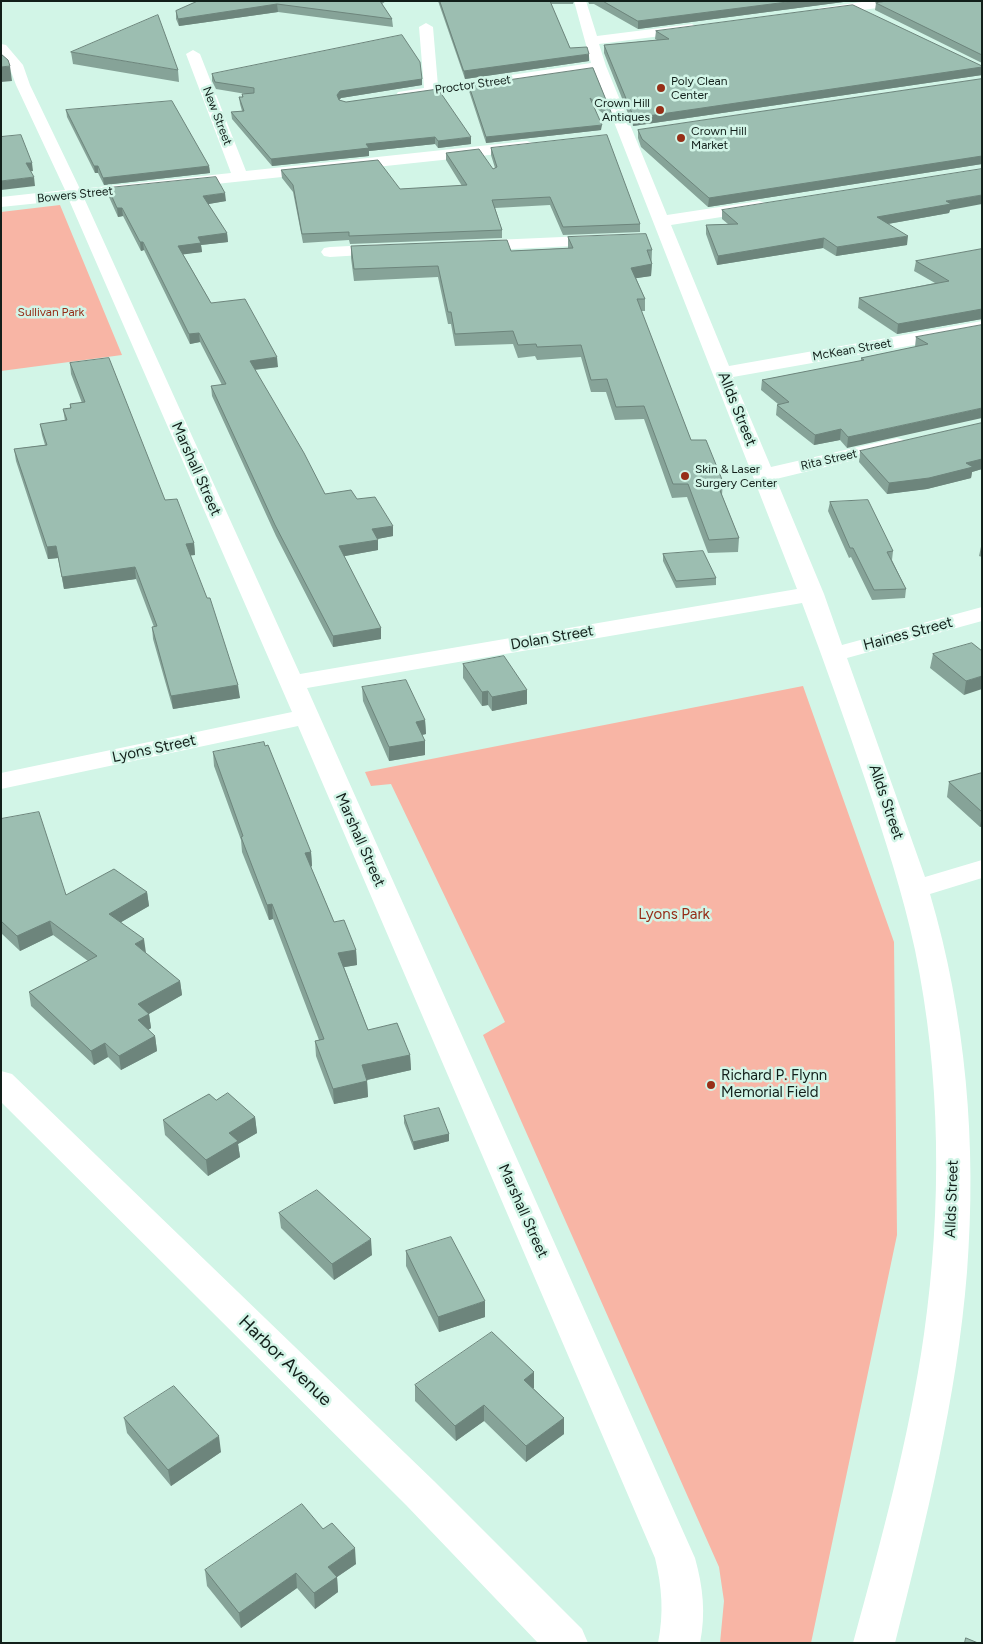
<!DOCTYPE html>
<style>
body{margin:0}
#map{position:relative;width:983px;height:1644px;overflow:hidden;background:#d2f5e7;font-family:Figtree,sans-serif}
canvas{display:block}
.frame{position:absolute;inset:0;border:2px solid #121f1a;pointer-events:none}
</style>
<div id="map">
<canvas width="983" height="1644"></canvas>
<div class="frame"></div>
</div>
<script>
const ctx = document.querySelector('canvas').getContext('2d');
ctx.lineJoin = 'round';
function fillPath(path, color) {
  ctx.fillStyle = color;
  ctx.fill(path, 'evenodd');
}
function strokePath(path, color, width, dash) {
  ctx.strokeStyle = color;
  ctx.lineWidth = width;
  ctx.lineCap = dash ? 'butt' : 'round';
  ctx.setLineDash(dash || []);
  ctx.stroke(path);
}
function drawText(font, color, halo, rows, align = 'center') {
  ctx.font = font + ' Figtree,sans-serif';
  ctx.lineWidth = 5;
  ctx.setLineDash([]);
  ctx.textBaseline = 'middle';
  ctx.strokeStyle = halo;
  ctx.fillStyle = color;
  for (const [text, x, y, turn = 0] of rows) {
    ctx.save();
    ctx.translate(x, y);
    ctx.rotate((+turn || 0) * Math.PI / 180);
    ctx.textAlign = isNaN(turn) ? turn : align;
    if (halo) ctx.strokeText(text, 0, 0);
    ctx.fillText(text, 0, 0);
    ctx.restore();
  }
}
fillPath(new Path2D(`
 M60 205 122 355 1 371V212Z
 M803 686 894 942 897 1235 811 1643H720L724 1601 719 1567 483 1035 505 1022 391 784 371 786 365 772Z`), '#f8b5a5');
fillPath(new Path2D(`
 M574 1H586L597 36 692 24 699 28 692 32 599 44 606 66 667 215 759 201 765 203 767 206 765 209 759 211 671 225 729 366 982 321V333L733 377 771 467 897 438 904 440 907 444 904 448 776 479 824 594 842 645 982 607V621L847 658 925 877 982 860V878L930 894C966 1016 977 1145 967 1272 957 1398 926 1521 895 1643H853C881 1541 909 1439 924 1334 942 1207 941 1076 915 950 903 894 885 839 867 785 846 724 825 663 802 603L307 688 695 1558C703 1587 706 1613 700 1643H658C664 1613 662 1587 655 1558L298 726 1 789V773L292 712 69 200 1 207V197L65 190 16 85 9 66 1 57V44L6 45 23 65 30 85 80 189 231 173 186 54 193 50 200 54 246 171 527 141 532 143 535 146 532 149 527 151 84 198 300 674 797 589 594 71 403 99 398 98 396 95 398 92 424 88 419 27 426 23 433 27 438 86 591 63Z
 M869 1H905L899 5 819 16 813 12 819 8Z
 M607 235 613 236 615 240 613 244 472 251 466 250 463 246 466 242 472 241Z
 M389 244 395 245 398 249 395 253 330 257 324 256 321 252 324 248 330 247Z
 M1 1071 12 1074 434 1481 582 1629 588 1643H538L406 1505 1 1102Z`), '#fff');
fillPath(new Path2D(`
 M198 1H386L382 4 392 19 393 27 278 12 179 26 176 19V11Z
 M438 1H574L573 4H551L570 48 589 61 465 79Z
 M588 1H851L638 29 594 4H589Z
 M982 1V63L875 10 876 3Z
 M656 31 982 66V75L633 126 604 53V45L657 40 655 39Z
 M71 52 178 70 179 82 73 64Z
 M593 68 613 117V122L594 106 601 130 486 143 469 91V86Z
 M212 74 422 79V85L341 98 339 100 471 144 438 148 435 144 369 151V156L272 166 232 119 231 112 242 111 240 104 239 97H242V94H246L216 89 212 81Z
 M982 79V164L708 207 641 147 638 138V130Z
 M66 110 209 166 210 173 104 185 98 173H95L67 117Z
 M491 148 640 224V232L563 235 550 205 495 208 502 230V238L350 244 349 240 303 243 293 192 282 178 281 170 400 189 462 186 446 160V153L493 169 495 168 491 155Z
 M108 188 226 201 208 204 227 233 228 242 201 245 202 252 183 254 211 303 278 367 255 370 325 494 357 499 393 536 377 539 378 550 344 556 381 628V639L333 647 276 536 212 396 211 386 222 385 200 342 190 344 144 250 141 251 123 216 118 217 109 197Z
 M722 210H950L949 213 888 224 907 245 836 256 823 248 717 265 706 234V225L728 224 722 219Z
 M568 237 652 250 651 276 636 278 645 299V311H641L691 440 723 482 722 495 739 538 738 552 708 553 687 497 672 498 644 419 615 420 606 392H591L581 357 537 360 535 356 518 358 513 344 455 346 451 324H448L438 277 354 281 351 258V246L511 251 568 248Z
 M982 249V319L897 334 858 308 859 298 935 283 914 271 916 261Z
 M982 325 847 448 840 440 814 445 776 415 777 405 778 404 761 390 762 380 861 361V358L915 347 916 337Z
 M70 363 165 500 194 543 195 555H190L240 698 173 709 153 639 152 627H154L136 579 64 589 58 558 48 559 16 461 14 449 45 445 42 435 40 424 65 421 63 409 70 408V404L82 403 71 374Z
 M982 423V469L972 472 971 478 927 489 887 494 859 462 860 451Z
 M830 502 893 551 892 560 906 589 905 598 872 600 851 557 849 558 828 511Z
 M982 542V557L979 556Z
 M663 554 716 578V585L676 588 663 561Z
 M982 651 964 695 930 668 933 654Z
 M463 664 527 690V704L492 711 488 705 482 706 463 678Z
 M362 687 425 720 426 734 422 735 425 741V755L389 761 363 701Z
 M213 752 311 852 312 866 311 867 334 922 356 950 357 965 344 967 368 1030 410 1055 411 1070 367 1080 368 1097 334 1104 316 1056 315 1041 319 1040 273 919 269 920 242 852 241 840 214 766Z
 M982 773V826L980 827 947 797 949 782Z
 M1 819 66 895 147 892 149 906 121 922 146 953 180 981 182 995 149 1014 151 1028 148 1030 155 1036 157 1051 121 1070 108 1057 94 1065 31 1006 29 992 88 961 53 935 20 951 1 933Z
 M216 1100 255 1117 257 1133 238 1144 240 1157 208 1176 165 1135 163 1120Z
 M404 1116 449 1134V1141L414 1150 404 1123Z
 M279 1213 372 1255 334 1280 281 1228Z
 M406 1251 485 1317 439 1332 406 1266Z
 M534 1372V1388H533L564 1418V1434L526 1462 484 1421 456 1441 415 1401V1385Z
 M124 1418 221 1452 171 1486 127 1433Z
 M323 1529 356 1564 337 1577 338 1592 315 1609 297 1588 241 1628 207 1586 205 1570Z`), '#86a398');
fillPath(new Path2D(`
 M795 1H851L638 29V21Z
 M277 4 278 12 179 26 178 19Z
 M589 54V61L465 79 464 71Z
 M10 66 12 81 1 82V67Z
 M982 67V75L633 126 634 118Z
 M422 79V85L341 98 337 102V95L340 91Z
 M602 125 601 130 486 143V137Z
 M435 137V144L369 151V156L272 166 271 159 366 144Z
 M471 137V144L438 148V141Z
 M982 156V164L708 207 709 198Z
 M26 163H32L33 171 28 172Z
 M94 166H98V173H95Z
 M209 166 210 173 104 185 103 178Z
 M34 177 35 186 1 190V181Z
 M225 193 226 201 203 205V196Z
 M982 195V204L950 210 949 213 876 226 877 217 946 201Z
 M117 208H122L123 216 118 217Z
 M227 233 228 242 201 245 202 252 179 255 178 246 198 237Z
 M908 236 907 245 836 256 837 247Z
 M824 238 823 248 717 265 718 256Z
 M140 242H143L144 250 141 251Z
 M652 264 651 276 631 279V268Z
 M982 309V319L897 334 898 324Z
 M199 333 200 342 190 344 189 334Z
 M277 357 278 367 250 370V361Z
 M982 408V418L847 448 848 437Z
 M841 429 840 440 814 445 815 435Z
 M982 459V469L972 472 971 478 927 489 887 494 889 483Z
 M393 526V536L372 540V529Z
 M378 540V550L340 557 339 546Z
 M194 543 195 555 187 556 186 544Z
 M56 546 58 558 48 559 47 547Z
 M135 567 136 579 64 589 62 577Z
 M381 628V639L333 647V636Z
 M982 676V689L964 695 966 681Z
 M238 685 240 698 173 709 171 696Z
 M527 690V704L492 711V697Z
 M488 691V705L482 706V692Z
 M425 720 426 734 416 736V722Z
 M425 741V755L389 761V747Z
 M982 816V826L980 827Z
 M311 852 312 866 306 868 305 853Z
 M147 892 149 906 111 928 109 914Z
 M272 904 273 919 269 920 267 905Z
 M50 921 53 935 20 951 17 936Z
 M144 939 146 953 135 944Z
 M356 950 357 965 339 968 338 953Z
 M180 981 182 995 140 1019 138 1004Z
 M149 1014 151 1028 140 1035 138 1020Z
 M155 1036 157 1051 121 1070 119 1056Z
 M105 1043 108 1057 94 1065 91 1051Z
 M410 1055 411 1070 362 1081V1065Z
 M367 1081 368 1097 334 1104 333 1089Z
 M255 1117 257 1133 238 1144 240 1157 208 1176 206 1160 229 1133Z
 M449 1134V1141L414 1150 413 1142Z
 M371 1239 372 1255 334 1280 332 1264Z
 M485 1301V1317L439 1332 438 1317Z
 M534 1372V1388L523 1396 524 1380Z
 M484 1405V1421L456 1441 455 1426Z
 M564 1418V1434L526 1462V1446Z
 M219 1436 221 1452 171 1486 168 1470Z
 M355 1548 356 1564 337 1577 338 1592 315 1609 314 1593 328 1567Z
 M296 1573 297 1588 241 1628 239 1613Z`), '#6d857c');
const building = new Path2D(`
 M198 1H380L392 19 277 4 178 19 176 11Z
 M440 1H550L570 48 587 47 589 54 464 71Z
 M603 1H795L638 21Z
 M887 1H982V55L876 3Z
 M853 5 982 66V67L634 118 604 45 669 39 656 31Z
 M158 15 178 70 71 52Z
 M402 35 420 62 422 79 340 91 337 95 339 100 346 102 438 89 471 137 438 141 435 137 366 144 369 148 271 159 231 112 244 111 239 97H243L242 94 254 93V88L215 82 212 74Z
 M1 54 8 60 10 66 1 67Z
 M593 68 613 117 590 98 602 125 486 137 469 86Z
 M982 79V156L709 198 642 139 638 130Z
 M172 101 209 166 103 178 98 166H94L66 110Z
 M21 135 32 163H26L34 177 1 181V137Z
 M607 135 640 224 563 227 550 197 492 200 502 230 349 236V232L302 234 293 185 281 170 378 160 400 189 467 185 446 153 479 149 493 169 497 167 491 148Z
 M982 169V195L946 201 951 204 877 217 908 236 837 247 824 238 718 256 706 225 738 224 722 210Z
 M216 177 225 193 203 196 227 233 198 237 201 243 178 246 211 303 245 299 277 357 250 361 304 453 325 494 351 490 357 499 375 497 393 526 372 529 378 540 339 546 381 628 333 636 275 525 211 386 226 384 199 333 189 334 143 242H140L122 208H117L108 188Z
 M646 234 652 250H647L652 264 631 268 645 299H637L691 440H706L723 482 717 483 739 538 709 540 688 484H673L644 406 616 407 607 379 591 380 581 345 537 347 536 344 518 345 513 331 455 334 451 312H448L438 266 354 269 351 246 507 240 511 251 573 248 568 237Z
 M982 249V309L898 324 859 298 949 281 916 261Z
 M982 325V408L848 437 841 429 815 435 777 405 789 402 762 380 864 360 861 358 928 344 916 337Z
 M109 358 165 500 177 499 194 543 186 544 207 598H210L238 685 171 696 152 627 157 626 135 567 62 577 56 546 47 547 14 449 47 445 40 424 67 420 63 409 71 408 70 404 85 402 70 363Z
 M982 423V459L966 463 973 467 929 478 889 483 860 451Z
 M868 500 893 551 887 552 906 589 874 590 853 548H850L830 502Z
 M703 551 716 578 676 581 663 554Z
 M972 643 982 651V676L966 681 933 654Z
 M504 656 527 690 492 697 488 691 482 692 463 664Z
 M406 680 425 720 416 722 425 741 389 747 362 687Z
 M264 742 265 746 268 745 311 852 305 853 334 922 344 920 356 950 338 953 368 1030 397 1023 410 1055 362 1065 367 1081 333 1089 315 1041 324 1039 272 904 267 905 241 837 243 836 213 752Z
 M982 773V812L949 782Z
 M39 812 66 895 114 869 147 892 109 914 144 939 135 944 180 981 138 1004 149 1014 138 1020 155 1036 119 1056 105 1043 91 1051 29 992 97 956 50 921 17 936 1 921V819Z
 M228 1093 255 1117 229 1133 238 1141 206 1160 163 1120 209 1094 216 1100Z
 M439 1108 449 1134 413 1142 404 1116Z
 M317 1190 371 1239 332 1264 279 1213Z
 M451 1237 485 1301 438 1317 406 1251Z
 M492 1332 534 1372 524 1380 564 1418 526 1446 484 1405 455 1426 415 1385Z
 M174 1386 219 1436 168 1470 124 1418Z
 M302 1504 323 1529 332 1523 355 1548 328 1567 337 1577 314 1593 296 1573 239 1613 205 1570Z
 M966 1638 978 1643H965Z`);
fillPath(building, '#9cbeb1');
strokePath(building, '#6d857c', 1);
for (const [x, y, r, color] of [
 [661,88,5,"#972f18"],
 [660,110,5,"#972f18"],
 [681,138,5,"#972f18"],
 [685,476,5,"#972f18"],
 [711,1085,5,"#972f18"]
]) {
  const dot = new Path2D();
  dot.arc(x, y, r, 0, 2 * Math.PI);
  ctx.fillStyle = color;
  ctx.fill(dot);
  strokePath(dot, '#d2f5e7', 2);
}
drawText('12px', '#121f1a', '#d2f5e7', [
 ["Poly Clean",671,81],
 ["Center",671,95],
 ["Crown Hill",650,103,"right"],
 ["Antiques",650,117,"right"],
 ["Crown Hill",691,131],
 ["Market",691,145],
 ["Skin & Laser",695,469],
 ["Surgery Center",695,483]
], 'left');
drawText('12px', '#121f1a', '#d2f5e7', [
 ["Proctor Street",473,85,-8],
 ["New Street",217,116,69],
 ["Bowers Street",75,195,-6],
 ["McKean Street",852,350,-10],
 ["Rita Street",829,460,-13]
]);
drawText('12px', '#952c16', '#d2f5e7', [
 ["Sullivan Park",51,312]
]);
drawText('15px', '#121f1a', '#d2f5e7', [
 ["Allds Street",737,409,68],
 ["Marshall Street",196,469,66],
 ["Haines Street",908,634,-15],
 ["Dolan Street",552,638,-10],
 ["Lyons Street",154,749,-12],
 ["Allds Street",886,802,71],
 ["Marshall Street",360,840,66],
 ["Allds Street",952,1199,-88],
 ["Marshall Street",523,1211,66]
]);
drawText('15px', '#952c16', '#d2f5e7', [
 ["Lyons Park",674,915]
]);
drawText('15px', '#121f1a', '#d2f5e7', [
 ["Richard P. Flynn",721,1076],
 ["Memorial Field",721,1093]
], 'left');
drawText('18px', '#121f1a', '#d2f5e7', [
 ["Harbor Avenue",285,1361,44]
]);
</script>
